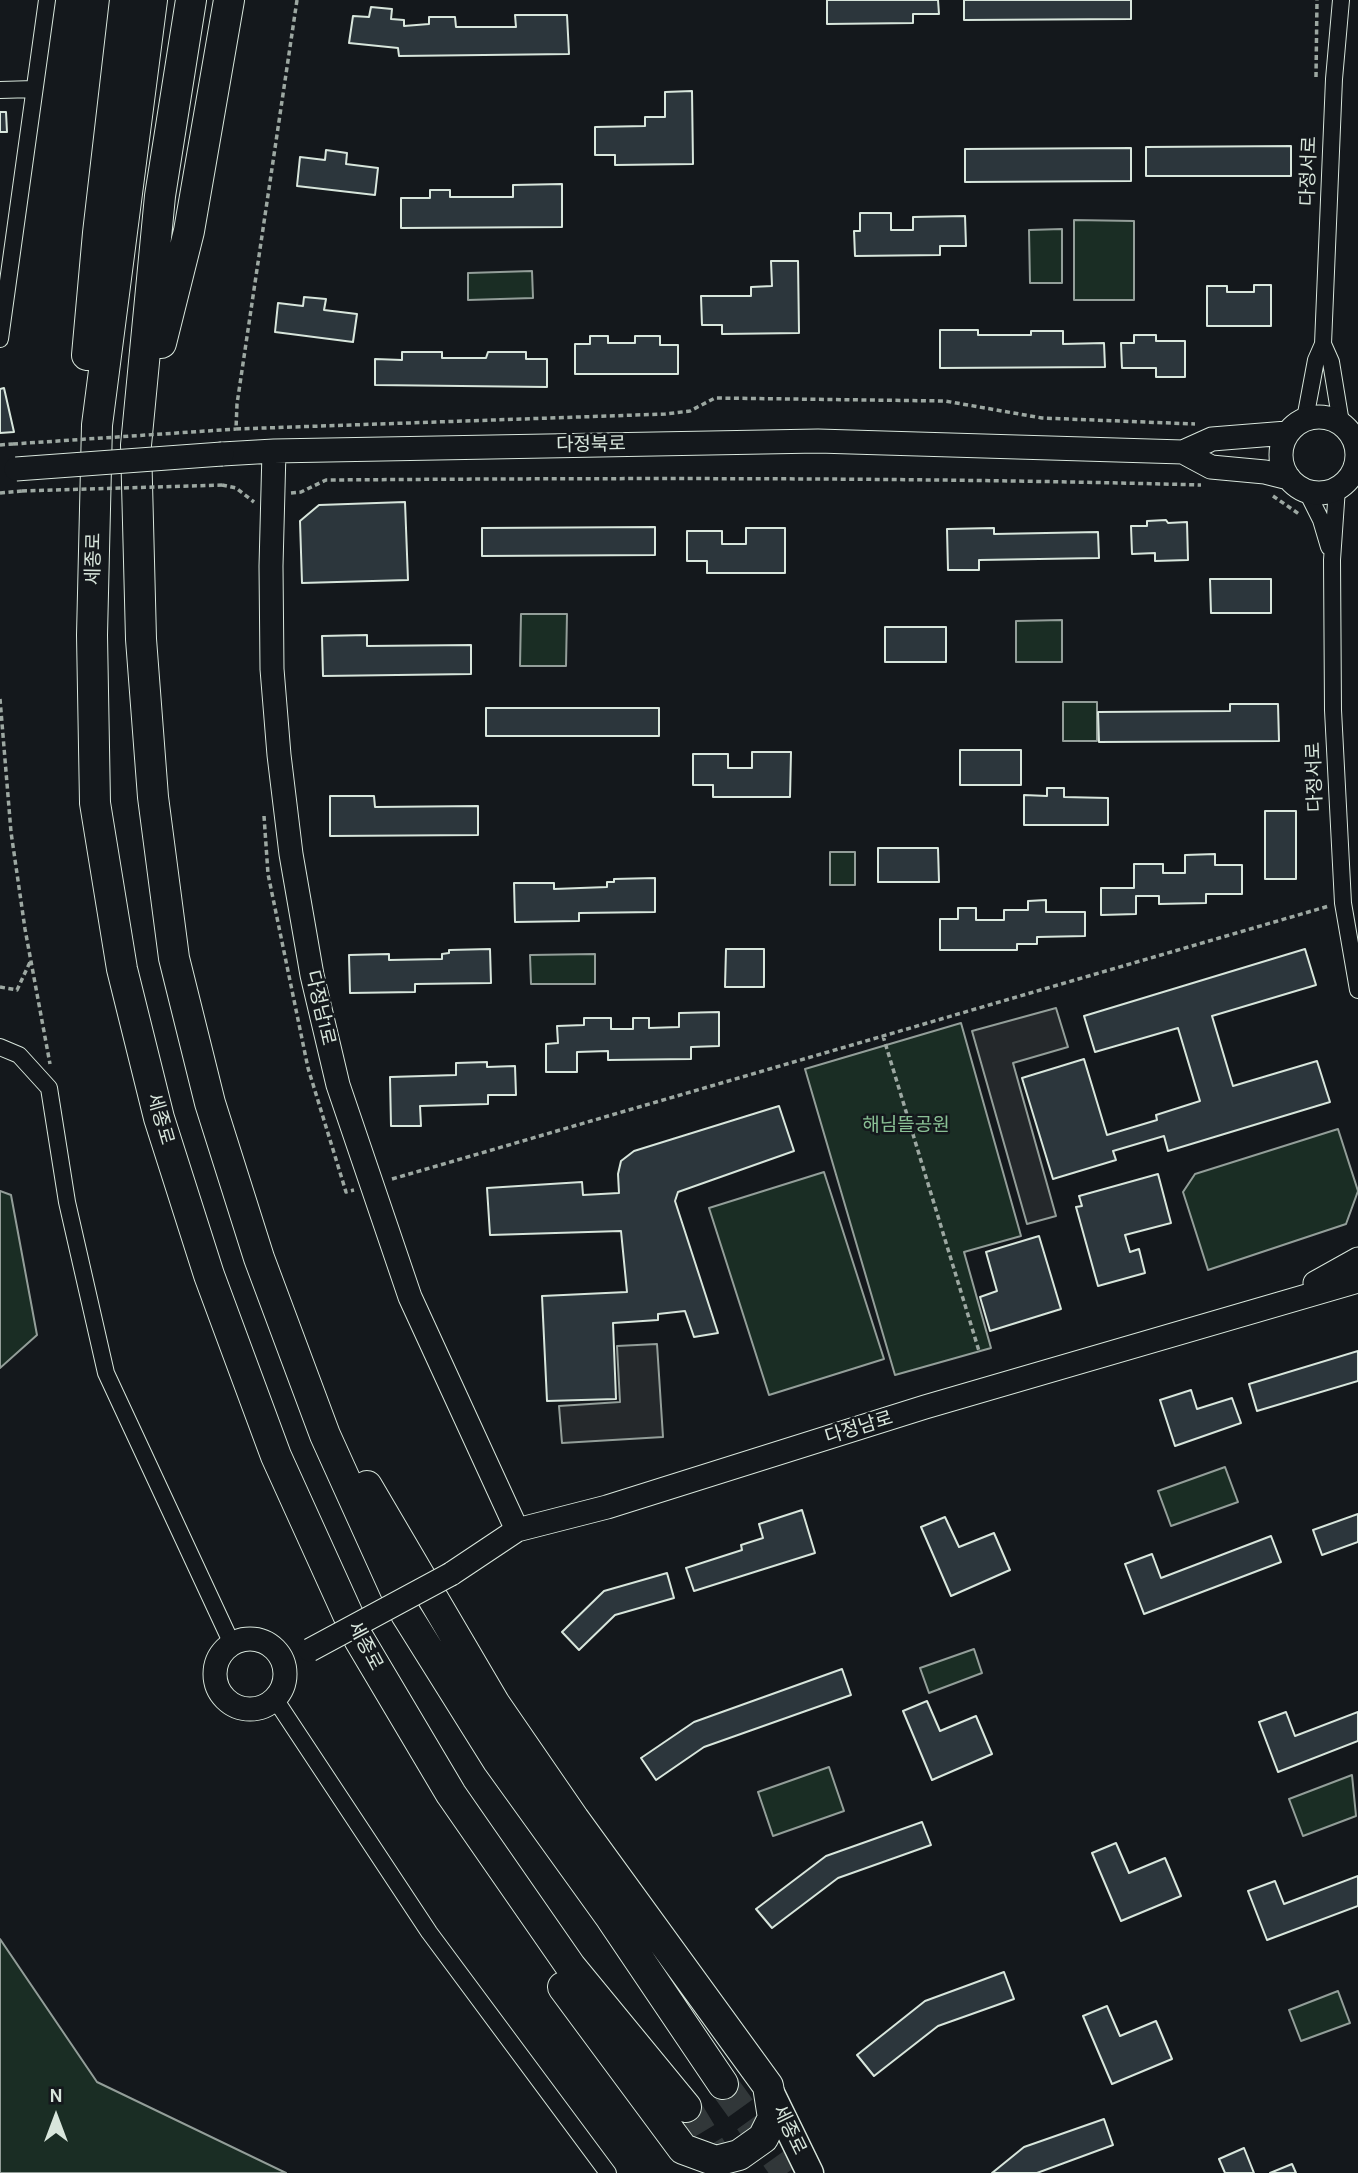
<!DOCTYPE html>
<meta charset="utf-8">
<style>
body{margin:0}
#map{position:relative;width:1358px;height:2173px;overflow:hidden;background:#14181c;font-family:Karla,sans-serif}
canvas{display:block}
.north{position:absolute;left:21px;top:2082px;width:70px;height:70px;-webkit-text-stroke:5px #14181c;paint-order:stroke;rotate:0deg;font-size:19px;font-weight:700;line-height:28px;text-align:center;color:#d8e6dc}
.north::after{content:'';display:block;margin:auto;width:24px;height:32px;background:#d8e6dc;clip-path:polygon(50% 0,100% 100%,50% 72%,0 100%)}
</style>
<div id="map">
<canvas width="1358" height="2173"></canvas>
<div class="north">N</div>
</div>
<script>
const ctx = document.querySelector('canvas').getContext('2d');
ctx.lineJoin = 'round';
function fillPath(path, color) {
  ctx.fillStyle = color;
  ctx.fill(path, 'evenodd');
}
function strokePath(path, color, width, dash) {
  ctx.strokeStyle = color;
  ctx.lineWidth = width;
  ctx.lineCap = dash ? 'butt' : 'round';
  ctx.setLineDash(dash || []);
  ctx.stroke(path);
}
function drawText(font, color, halo, rows, align = 'center') {
  ctx.font = font + ' Karla,"Noto Sans KR",sans-serif';
  ctx.lineWidth = 5;
  ctx.setLineDash([]);
  ctx.textBaseline = 'middle';
  ctx.strokeStyle = halo;
  ctx.fillStyle = color;
  for (const [text, x, y, turn = 0] of rows) {
    ctx.save();
    ctx.translate(x, y);
    ctx.rotate((+turn || 0) * Math.PI / 180);
    ctx.textAlign = isNaN(turn) ? turn : align;
    if (halo) ctx.strokeText(text, 0, 0);
    ctx.fillText(text, 0, 0);
    ctx.restore();
  }
}
const green = new Path2D(`
 M1074 220 1134 221V300H1074Z
 M1062 229V283H1030L1029 230Z
 M532 271 533 298 468 300V273Z
 M521 614H567L566 666H520Z
 M1062 620V662H1016V621Z
 M1063 702H1097V741H1063Z
 M830 852H855V885H830Z
 M595 954V984H531L530 955Z
 M961 1023 1021 1236 964 1252 991 1348 895 1375 805 1069Z
 M1338 1129 1358 1191 1346 1224 1208 1270 1183 1192 1195 1174Z
 M824 1172 884 1359 769 1395 709 1208Z
 M0 1191 11 1195 37 1335 0 1368Z
 M1225 1467 1238 1502 1171 1526 1158 1491Z
 M974 1649 982 1673 929 1693 920 1668Z
 M829 1767 844 1811 773 1836 758 1792Z
 M1352 1775 1356 1816 1303 1836 1289 1799Z
 M0 1939 97 2082 286 2173H0Z
 M1338 1991 1350 2023 1301 2041 1289 2010Z`);
fillPath(green, '#1a2d24');
strokePath(green, '#939e99', 2);
const parking = new Path2D(`
 M1056 1008 1068 1047 1013 1063 1056 1216 1027 1224 972 1031Z
 M657 1344 663 1437 562 1443 559 1406 620 1402 617 1346Z`);
fillPath(parking, '#24282b');
strokePath(parking, '#939e99', 2);
const building = new Path2D(`
 M827 0H938L939 14H913V23L827 24Z
 M964 0H1131V19L964 20Z
 M371 7 392 9 391 19 404 20V26L429 24V17H455L456 27H516L515 15H567L569 54 399 56 398 48 349 43 353 16 369 17Z
 M692 91 693 164 615 165V155H595V127L645 126V117H665V92Z
 M0 112H6L7 132H0Z
 M1291 146V176H1146V147Z
 M1131 148V181L965 182V149Z
 M326 150 347 153 346 164 378 168 375 195 297 186 300 157 325 160Z
 M562 184V227L401 228V198H430V190H450V197H513V185Z
 M860 213H891V230H913V217L965 216 966 246H940V255L855 256 854 231H860Z
 M771 261H798L799 333 722 334V325H702L701 296H751V287L772 286Z
 M1254 285H1271V326H1207V286H1227V292H1254Z
 M304 297 326 299 324 310 357 314 353 342 275 332 278 303 303 306Z
 M940 330H978V335H1031V331H1063V344L1104 343 1105 367 940 368Z
 M1134 335H1156V341H1185V377H1156V368H1122L1121 343H1134Z
 M590 336H608V343H635V336H660V345H678V374H575V344H590Z
 M402 352H442V358H486L488 352H526V359H547V387L375 385V359L402 360Z
 M4 388 14 432 0 433V389Z
 M405 502 408 580 302 583 300 521 319 505Z
 M1166 520 1168 523 1187 522 1188 560 1155 561V553L1132 554 1131 526H1147V521Z
 M655 527V555L482 556V528Z
 M746 528H785V573H707V561H687V531H722V544H746Z
 M994 528V534L1098 532 1099 558 979 560V570H948L947 529Z
 M1210 579H1271V613H1211Z
 M885 627H946V662H885Z
 M367 635V646L471 645V674L323 676 322 636Z
 M1230 704H1278L1279 741 1099 742 1098 712 1230 711Z
 M486 708H659V736H486Z
 M960 750H1021V785H960Z
 M752 752H791L790 797H713V785H693V754H728V768H752Z
 M1047 788H1064V797L1108 798V825H1024V795L1047 796Z
 M330 796H374L375 807 478 806V835L330 836Z
 M1265 811H1296V879H1265Z
 M878 848H938L939 882H878Z
 M1215 854V865H1242V894H1206V903L1159 904V896H1136V914L1101 915V888H1134V864H1163V873H1185V855Z
 M655 878V912L579 913V921L515 922 514 883H554V889L607 887V882H614V879Z
 M1046 900V912H1085V936L1037 937V944H1017V950H940V919H958V908H976V920H1004V910H1028V901Z
 M490 949 491 983 415 984V992L350 993 349 955 389 954V960L442 959V954L449 953V950Z
 M726 949H764V987H725Z
 M1305 949 1316 985 1212 1016 1233 1086 1317 1061 1330 1102 1168 1151 1164 1136 1113 1151 1116 1160 1053 1179 1022 1078 1084 1059 1107 1135 1157 1120 1156 1115 1200 1101 1178 1028 1095 1052 1084 1016Z
 M719 1012V1046L691 1047V1059L608 1060V1051L577 1052V1072H546V1044L558 1043 557 1026 584 1025V1018H611V1029H633V1018H649V1028L679 1027V1013Z
 M487 1062V1067L515 1066 516 1095H488V1104L420 1106 421 1126H391L390 1077 456 1075V1063Z
 M779 1106 794 1151 678 1192 675 1201 718 1333 694 1337 685 1311 658 1314V1320L613 1323 616 1399 547 1401 542 1296 627 1292 621 1231 490 1235 487 1188 582 1182 583 1195 619 1193 618 1174 621 1161 634 1151Z
 M1158 1174 1171 1223 1125 1235 1130 1252 1139 1249 1145 1273 1098 1286 1076 1207 1082 1206 1079 1196Z
 M1039 1236 1061 1309 990 1331 980 1297 997 1291 986 1252Z
 M1358 1351V1381L1257 1411 1249 1384Z
 M1191 1390 1197 1409 1232 1398 1241 1423 1175 1446 1160 1400Z
 M802 1510 815 1553 694 1591 686 1568 742 1550 741 1545 763 1538 759 1524Z
 M1358 1514V1542L1322 1555 1313 1530Z
 M945 1517 959 1547 994 1533 1010 1570 951 1596 921 1527Z
 M1271 1536 1281 1562 1144 1614 1125 1564 1152 1554 1161 1578Z
 M667 1573 674 1598 615 1615 579 1650 562 1632 604 1591Z
 M842 1669 851 1695 704 1747 656 1780 641 1758 694 1722Z
 M927 1701 940 1731 976 1716 992 1754 932 1780 903 1711Z
 M1286 1712 1295 1736 1358 1712V1741L1278 1772 1259 1722Z
 M922 1822 931 1845 838 1878 772 1928 756 1909 826 1856Z
 M1116 1843 1129 1873 1165 1858 1181 1896 1121 1921 1092 1853Z
 M1358 1876V1906L1267 1940 1248 1891 1275 1881 1284 1904Z
 M1004 1972 1014 1999 938 2026 874 2076 857 2055 925 2001Z
 M1107 2006 1120 2036 1156 2021 1172 2059 1112 2084 1083 2016Z
 M1104 2119 1113 2145 1037 2173H992L1024 2147Z
 M1244 2148 1254 2173H1225L1219 2159Z
 M1292 2164 1296 2173H1270Z`);
fillPath(building, '#2c363c');
strokePath(building, '#d8e6dc', 2);
strokePath(new Path2D(`
 M723 2084 787 2173
 M686 2107 726 2173`), '#313739', 30, [30, 15]);
const street = new Path2D(`
 M0 90 34 89
 M0 339 47 0
 M1323 344 1331 362 1341 423
 M1305 419 1316 360 1323 344 1334 79 1341 0
 M1337 488 1332 560 1333 710 1343 903 1358 990
 M1306 490 1321 520 1329 547
 M0 1047 19 1055 49 1088 67 1202 106 1373 232 1644
 M275 1699 429 1932 608 2173`);
const secondary = new Path2D(`
 M1281 455a38 38 0 1 1 76 0a38 38 0 1 1-76 0Z
 M274 451 271 566 272 669 279 755 291 854 312 975 338 1085 410 1297 517 1530
 M1183 452 1212 439 1287 433
 M222 454 274 451 818 441 1183 452 1211 467 1265 472 1289 478
 M1315 1283 1358 1259
 M451 1574 517 1530 607 1507 925 1407 1358 1281
 M215 1674a35 35 0 1 1 70 0a35 35 0 1 1-70 0Z`);
const primary = new Path2D(`
 M771 2093 810 2173`);
const highway = new Path2D(`
 M152 0 97 425 92 635 95 803 122 969 159 1118 209 1275 276 1456 359 1639 451 1794 571 1967 686 2107
 M191 0 160 196 136 445 141 639 153 797 174 958 210 1103 259 1258 325 1435 406 1614 498 1761 611 1918 723 2084
 M161 343 189 231 229 0
 M87 355 98 233 125 0
 M367 1486 495 1704 574 1819 768 2086 773 2118 763 2138 739 2155 716 2161 683 2149 563 1987`);
strokePath(street, '#d8e6dc', 18);
strokePath(secondary, '#d8e6dc', 25);
strokePath(primary, '#d8e6dc', 29);
strokePath(highway, '#d8e6dc', 32);
strokePath(new Path2D(`
 M297 0 237 404 236 429 665 414 690 411 715 398 945 401 1042 418 1195 424
 M1316 77 1317 0
 M0 445 13 444
 M222 485 236 488 254 502
 M0 493 22 491
 M291 493 301 492 326 480C617 478 909 477 1201 485
 M1273 496 1299 514
 M0 699 11 832 25 929 50 1064
 M1318 747 1315 750V784L1320 789
 M264 816 268 874 308 1068 346 1192 354 1190
 M0 987 17 990 31 960
 M883 1036 979 1351
 M392 1179 1329 906`), '#9da8a2', 3.5, [5, 3.5]);
strokePath(street, '#14181c', 16);
strokePath(secondary, '#14181c', 23);
strokePath(primary, '#14181c', 26);
strokePath(highway, '#14181c', 30);
const secondaryBridge = new Path2D(`
 M16 469 222 454
 M310 1650 451 1574`);
strokePath(secondaryBridge, '#d8e6dc', 25, []);
strokePath(new Path2D(`
 M13 444 236 429
 M22 491 222 485`), '#9da8a2', 3.5, [5, 3.5]);
strokePath(secondaryBridge, '#14181c', 23);
drawText('19px', '#d8e6dc', '#14181c', [
 ["다정서로",1309,171,-88],
 ["다정북로",591,445,-1],
 ["세종로",94,559,-89],
 ["다정서로",1315,777,-92],
 ["다정남1로",320,1008,77],
 ["세종로",160,1119,74],
 ["다정남로",859,1428,-17],
 ["세종로",365,1646,62],
 ["세종로",789,2130,64]
]);
drawText('19px', '#8ac095', '#14181c', [
 ["해님뜰공원",906,1126]
]);
</script>
